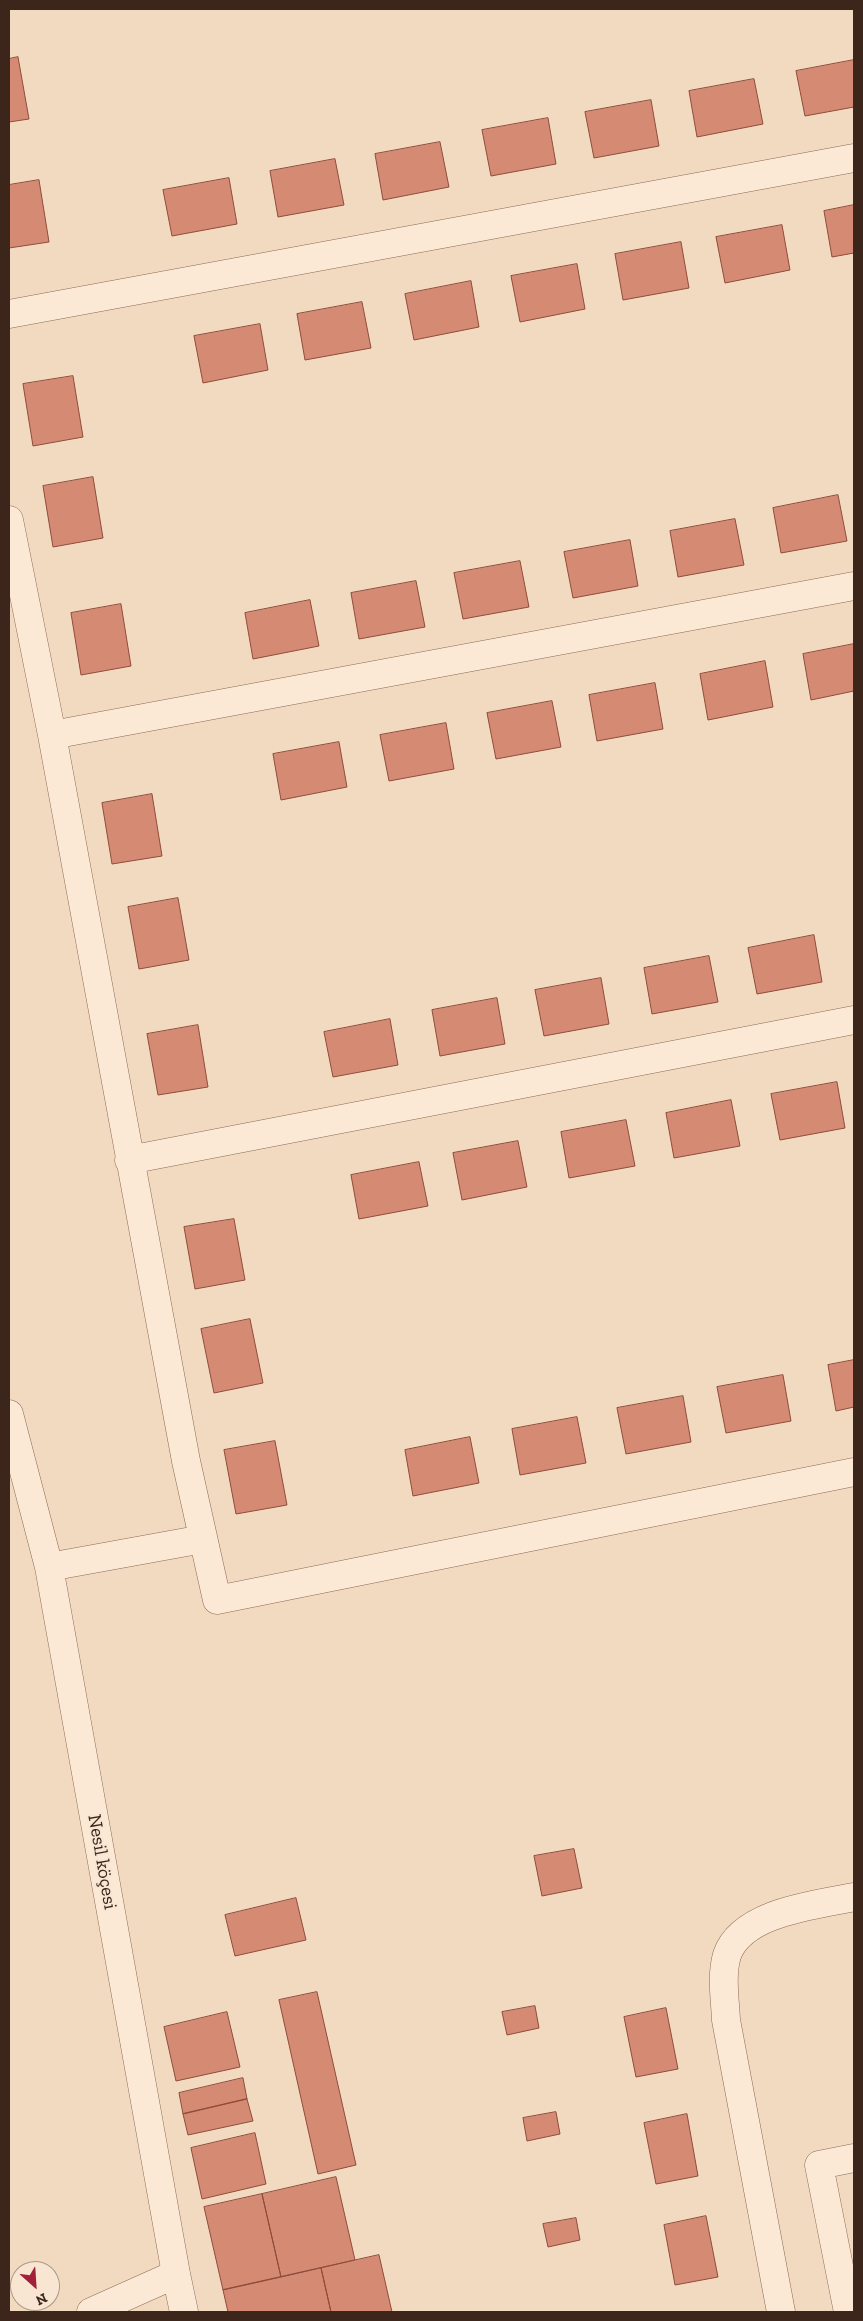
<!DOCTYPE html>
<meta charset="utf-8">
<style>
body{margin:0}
#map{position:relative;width:863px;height:2321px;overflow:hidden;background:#f2dac1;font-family:"Zilla Slab",serif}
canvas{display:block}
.frame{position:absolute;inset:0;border:10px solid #3c261c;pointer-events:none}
.north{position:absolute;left:10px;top:2261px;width:50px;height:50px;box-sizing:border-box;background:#f9e6d2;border:1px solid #ad9989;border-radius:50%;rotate:154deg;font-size:14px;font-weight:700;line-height:20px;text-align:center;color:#3c261c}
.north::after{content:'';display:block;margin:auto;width:18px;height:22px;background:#a3203a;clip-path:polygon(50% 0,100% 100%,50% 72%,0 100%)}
</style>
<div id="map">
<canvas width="863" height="2321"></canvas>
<div class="frame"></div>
<div class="north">N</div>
</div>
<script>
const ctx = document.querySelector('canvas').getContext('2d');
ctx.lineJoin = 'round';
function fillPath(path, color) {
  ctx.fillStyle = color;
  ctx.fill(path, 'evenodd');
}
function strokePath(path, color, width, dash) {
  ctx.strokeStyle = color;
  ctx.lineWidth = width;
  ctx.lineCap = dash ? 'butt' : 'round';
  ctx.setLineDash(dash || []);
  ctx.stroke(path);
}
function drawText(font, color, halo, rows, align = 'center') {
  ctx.font = font + ' "Zilla Slab",serif';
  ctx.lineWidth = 4;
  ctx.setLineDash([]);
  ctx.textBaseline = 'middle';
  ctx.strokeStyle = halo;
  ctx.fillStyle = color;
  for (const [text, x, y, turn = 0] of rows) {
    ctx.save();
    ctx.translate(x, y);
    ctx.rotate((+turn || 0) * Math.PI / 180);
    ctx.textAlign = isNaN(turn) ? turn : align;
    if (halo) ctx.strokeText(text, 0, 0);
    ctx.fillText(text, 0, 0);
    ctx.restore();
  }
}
const building = new Path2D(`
 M18 57 29 119 9 122V59Z
 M854 60V107L805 116 796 71Z
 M754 79 763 124 697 137 689 91Z
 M651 100 659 146 594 158 585 112Z
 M548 118 556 164 491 176 482 130Z
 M440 142 449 187 383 200 375 154Z
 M335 159 344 205 278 217 270 171Z
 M229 178 237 224 172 236 163 190Z
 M39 180 49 242 9 248V185Z
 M854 205V253L832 257 824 211Z
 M782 225 790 270 725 283 716 237Z
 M681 242 689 288 623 300 615 254Z
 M577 264 585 309 520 322 511 276Z
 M471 281 479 327 414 340 405 294Z
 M362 302 371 348 305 360 297 314Z
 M260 324 268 370 203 383 194 336Z
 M73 376 83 437 33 446 23 384Z
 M93 477 103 538 53 547 43 486Z
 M838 495 847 541 781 553 773 508Z
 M735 519 744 565 678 577 670 531Z
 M630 540 638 586 573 598 564 552Z
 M520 561 529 607 463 619 454 573Z
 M416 581 425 627 359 639 351 593Z
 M310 600 319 646 253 659 245 613Z
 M121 604 131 666 81 675 71 613Z
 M854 644V691L811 700 803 654Z
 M765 661 773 707 708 720 700 674Z
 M655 683 663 729 597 741 589 695Z
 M552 701 561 747 496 759 487 713Z
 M446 723 454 769 389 781 380 735Z
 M339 742 347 787 281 800 273 754Z
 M152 794 162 856 112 864 102 803Z
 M178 898 189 960 139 969 128 907Z
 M814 935 822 982 757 994 748 948Z
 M709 956 718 1002 652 1014 644 968Z
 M601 978 609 1024 544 1036 535 990Z
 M497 998 505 1044 440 1056 432 1010Z
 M390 1019 398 1065 333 1077 324 1032Z
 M198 1025 208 1087 158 1095 147 1034Z
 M837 1082 845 1128 780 1140 771 1094Z
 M731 1100 740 1146 674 1158 666 1113Z
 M626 1120 635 1166 569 1178 561 1132Z
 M518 1141 527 1187 462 1200 453 1153Z
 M419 1162 428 1206 359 1219 351 1175Z
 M234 1219 245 1280 195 1289 184 1227Z
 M250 1319 263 1383 214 1393 201 1329Z
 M854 1360V1407L836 1411 828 1365Z
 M783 1375 791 1421 726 1433 717 1387Z
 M683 1396 691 1442 626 1454 617 1408Z
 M577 1417 586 1463 520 1475 512 1429Z
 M470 1437 479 1483 413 1496 405 1450Z
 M275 1441 287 1505 236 1514 224 1450Z
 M574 1849 582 1888 542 1896 534 1856Z
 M296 1898 306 1940 235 1956 225 1915Z
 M317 1992 356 2165 318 2174 279 2000Z
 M535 2006 539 2028 507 2035 502 2012Z
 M666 2008 678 2069 636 2077 624 2017Z
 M227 2012 240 2067 176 2081 164 2027Z
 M243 2078 247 2099 183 2114 179 2093Z
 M247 2099 253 2121 188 2135 183 2114Z
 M556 2112 560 2134 527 2141 523 2118Z
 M687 2114 698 2176 656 2184 644 2123Z
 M255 2133 266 2184 202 2199 191 2148Z
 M336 2177 355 2260 281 2277 262 2194Z
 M262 2194 281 2277 223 2290 204 2207Z
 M706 2216 718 2277 675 2285 664 2225Z
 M576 2218 580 2240 548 2247 543 2224Z
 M379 2255 392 2312H331L321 2268Z
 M321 2268 331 2312H228L223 2290Z`);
fillPath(building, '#d48a73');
strokePath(building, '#8f4c3a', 1);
const minor = new Path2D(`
 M9 314 854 158
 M9 520 52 735 186 1461 217 1600 854 1472
 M52 735 854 586
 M129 1160 854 1020
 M9 1414 49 1567 176 2274 184 2312
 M49 1567 203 1539
 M91 2312 176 2274
 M781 2312 726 2020C725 1998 721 1976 727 1955 742 1912 816 1905 854 1897
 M848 2312 819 2165 854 2158`);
strokePath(minor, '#8e6a57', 29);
strokePath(minor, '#fce9d5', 28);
drawText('19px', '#3c261c', '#f9e6d2', [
 ["Nesil köçesi",102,1862,80]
]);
</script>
